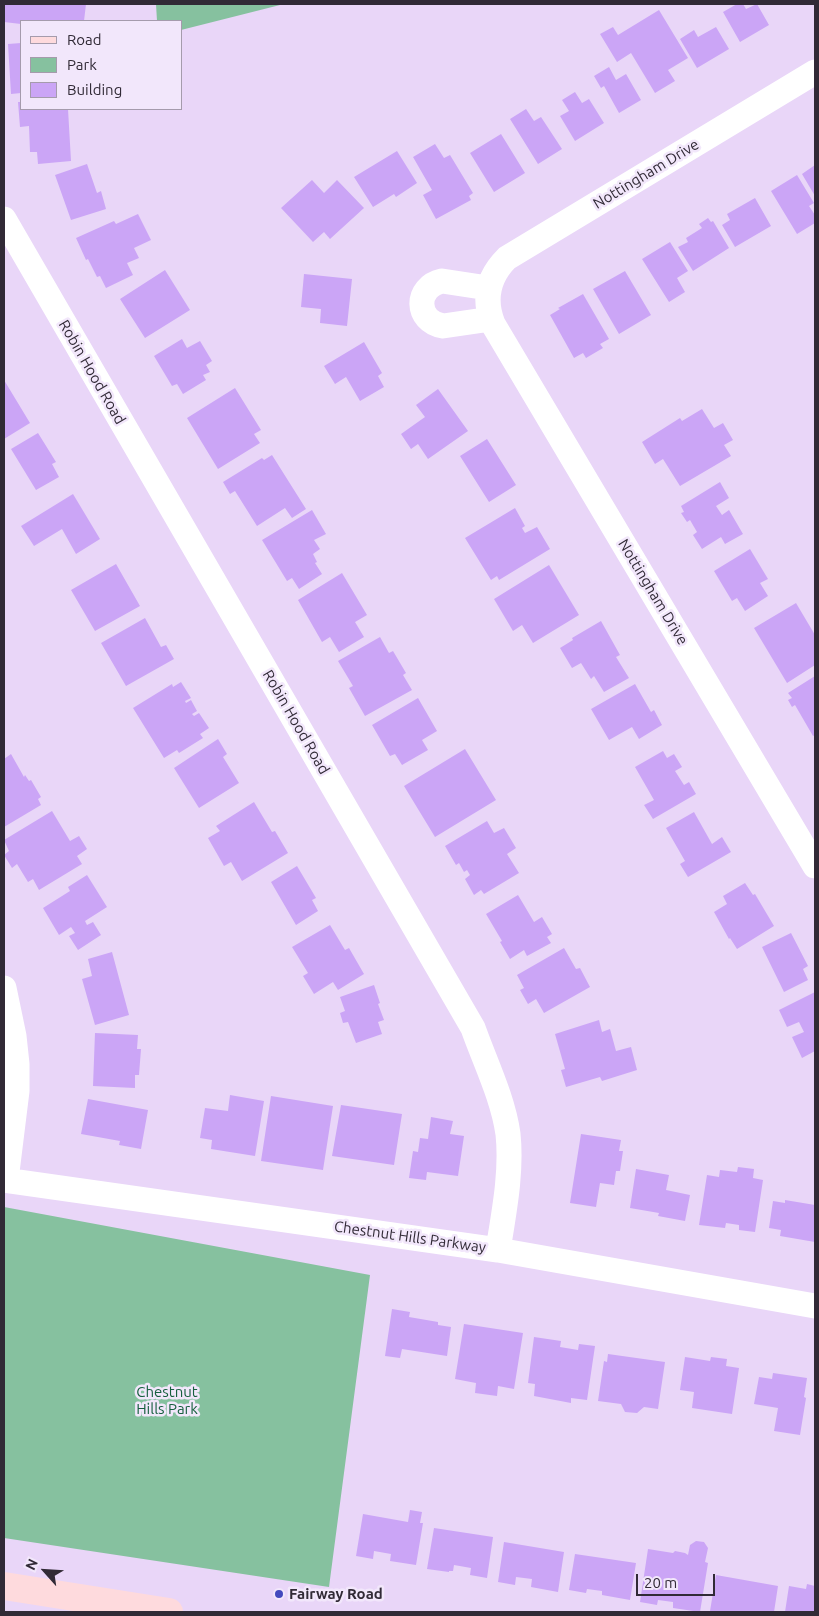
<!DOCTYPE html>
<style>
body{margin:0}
#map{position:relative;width:819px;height:1616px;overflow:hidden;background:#e9d6f8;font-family:Ubuntu,sans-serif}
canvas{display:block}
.frame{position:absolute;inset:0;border:5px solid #312a36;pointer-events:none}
.legend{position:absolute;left:20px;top:20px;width:162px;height:90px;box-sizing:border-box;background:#f2e7fb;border:1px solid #a59bac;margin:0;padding:6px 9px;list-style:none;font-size:15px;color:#312a36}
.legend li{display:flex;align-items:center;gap:10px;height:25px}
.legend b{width:25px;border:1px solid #a59bac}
.north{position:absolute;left:20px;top:1546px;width:50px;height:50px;-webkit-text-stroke:4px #f2e7fb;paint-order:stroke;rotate:296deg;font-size:14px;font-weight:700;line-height:20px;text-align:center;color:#312a36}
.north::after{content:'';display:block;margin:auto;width:18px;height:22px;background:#312a36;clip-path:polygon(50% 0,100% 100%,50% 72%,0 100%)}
.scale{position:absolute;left:636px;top:1574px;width:79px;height:22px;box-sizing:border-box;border:2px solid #312a36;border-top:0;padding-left:6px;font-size:15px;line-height:18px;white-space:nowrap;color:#312a36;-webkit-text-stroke:4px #f2e7fb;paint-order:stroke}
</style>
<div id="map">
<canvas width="819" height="1616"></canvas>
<div class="frame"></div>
<ul class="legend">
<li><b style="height:6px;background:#fedadd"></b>Road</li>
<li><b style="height:14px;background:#86c19f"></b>Park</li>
<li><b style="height:14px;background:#cba5f6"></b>Building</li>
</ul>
<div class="north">N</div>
<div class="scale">20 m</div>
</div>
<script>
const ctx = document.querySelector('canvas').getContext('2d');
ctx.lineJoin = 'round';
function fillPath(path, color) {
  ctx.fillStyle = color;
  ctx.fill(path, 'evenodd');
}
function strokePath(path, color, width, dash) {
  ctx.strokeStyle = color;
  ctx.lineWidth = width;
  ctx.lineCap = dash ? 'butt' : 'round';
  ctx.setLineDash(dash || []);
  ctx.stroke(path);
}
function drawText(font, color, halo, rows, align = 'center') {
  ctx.font = font + ' Ubuntu,sans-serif';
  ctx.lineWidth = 5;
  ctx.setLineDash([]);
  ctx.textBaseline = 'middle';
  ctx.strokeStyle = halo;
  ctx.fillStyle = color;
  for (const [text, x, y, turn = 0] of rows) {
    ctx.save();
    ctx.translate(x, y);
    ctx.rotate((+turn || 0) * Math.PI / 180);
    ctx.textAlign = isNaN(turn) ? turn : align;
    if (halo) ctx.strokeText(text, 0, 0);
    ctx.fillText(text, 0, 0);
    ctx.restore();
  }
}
fillPath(new Path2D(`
 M156 4H284L181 30V21H157Z
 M4 1207 370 1275 329 1587 4 1538Z`), '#86c19f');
fillPath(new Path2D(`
 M4 4H86L84 21H21V24L4 22Z
 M737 4H743L746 9 757 4 769 25 740 42 723 12Z
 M659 10 688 58 668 70 675 81 655 93 631 53 617 62 600 34 613 27 618 35Z
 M716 27 729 49 697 68 680 39 694 30 698 37Z
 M21 43V93L11 94 8 44Z
 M609 67 616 80 626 74 641 100 619 113 604 86 601 88 594 76Z
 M575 92 582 103 589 99 604 123 575 141 560 116 569 111 562 100Z
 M18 102H21V109H68L71 161 38 164 37 152H30L29 126 20 127Z
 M526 109 534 121 541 117 562 149 538 164 510 119Z
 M501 134 525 173 494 192 470 153Z
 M435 144 444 158 450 155 473 193 469 196 471 200 436 219 423 195 432 190 413 157Z
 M397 151 417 183 396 197 394 194 373 207 354 177Z
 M87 164 97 193 101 191 106 209 71 220 55 175Z
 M815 165V196L802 174Z
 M797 175 814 203 809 206 815 215V223L797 234 771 191Z
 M312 180 324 193 337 180 364 208 330 239 324 232 313 242 281 208Z
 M755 198 771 226 735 247 722 225 730 220 727 214Z
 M138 214 151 240 134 248 139 258 127 263 133 275 106 288 100 276 97 277 88 259 86 260 76 238 114 221 116 224Z
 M708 218 711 222 713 221 729 248 693 271 678 247 688 242 686 238 702 228 699 224Z
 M670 242 688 271 677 278 685 292 669 302 642 259Z
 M165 270 190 310 145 338 120 299Z
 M625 271 651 315 619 334 593 289Z
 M304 274 352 279 347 326 320 323 321 309 301 307Z
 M583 294 609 339 600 344 603 348 586 358 583 353 574 358 550 315 560 309 558 308Z
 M182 339 187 348 200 341 212 361 206 365 210 372 203 375 206 380 183 394 177 384 172 386 154 356Z
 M364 342 382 373 378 376 384 387 360 401 346 377 335 384 324 366Z
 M4 380 30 423 4 439Z
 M235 388 261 430 254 434 260 443 218 469 187 418Z
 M438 389 468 431 428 459 418 444 411 449 401 434 425 417 416 405Z
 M702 409 714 428 723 423 733 440 724 445 731 456 680 486 663 459 655 464 642 442 680 418 682 421Z
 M38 433 56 462 52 464 59 477 36 490 11 449Z
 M487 439 516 485 489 502 460 456Z
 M272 455 306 509 292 518 285 508 257 526 235 491 230 494 223 482 262 458 264 460Z
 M720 482 729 498 716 506 722 515 729 510 743 534 725 544 721 537 702 549 693 535 697 532 690 520 687 522 681 513 684 512 681 506Z
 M73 494 100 539 76 554 62 529 34 546 21 526Z
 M515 508 525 526 522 528 525 533 537 527 550 549 499 580 497 576 491 580 465 538Z
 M312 510 326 534 314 540 320 549 313 554 317 562 315 563 322 574 299 589 292 578 287 581 262 540Z
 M750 549 768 579 760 583 768 596 745 611 737 598 732 601 714 571Z
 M116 564 140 606 95 631 71 590Z
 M549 565 579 615 533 643 522 625 513 631 494 599Z
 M342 573 367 615 355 622 364 637 339 652 330 637 322 642 298 600Z
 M796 603 815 635V665L787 683 754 628Z
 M145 618 161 647 166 645 174 659 126 686 101 643Z
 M601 621 620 655 616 657 629 678 604 692 594 676 591 679 581 663 572 668 560 648 573 640 572 638Z
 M380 637 389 653 393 651 406 673 403 675 412 690 365 716 349 688 353 686 338 661Z
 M815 676V735L813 736 795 705 792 707 788 700 792 698 788 693Z
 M181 682 191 698 185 701 186 703 191 700 197 711 192 714 194 716 199 713 209 728 200 734 203 738 179 753 177 750 164 758 133 708 172 684 173 687Z
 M635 684 651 712 654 710 662 725 639 739 632 727 609 740 591 709Z
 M418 698 437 731 422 740 428 750 402 765 395 754 390 756 372 725Z
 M218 739 227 754 223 757 239 783 199 808 174 768Z
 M465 749 496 800 435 837 404 786Z
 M663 751 667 758 674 754 682 767 675 771 684 785 689 782 696 794 653 819 644 805 654 800 635 767Z
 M11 754 24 777 25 775 29 781 31 780 41 797 38 799 41 805 4 827V759Z
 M254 802 272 832 275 831 288 853 242 881 231 862 224 866 208 838 220 831 216 826Z
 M52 811 70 841 79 836 87 849 77 856 82 864 39 890 33 879 28 882 17 864 12 868 4 855 9 851 4 840Z
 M694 812 712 844 722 837 731 852 688 877 680 864 685 861 666 828Z
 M487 821 494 833 504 828 516 848 507 854 519 873 484 894 481 890 474 895 465 879 470 875 467 870 464 872 459 863 456 865 445 846Z
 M297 866 316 898 312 900 318 911 296 925 271 882Z
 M87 875 107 907 85 921 87 925 93 922 101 935 78 950 69 936 75 933 71 927 59 935 43 908 70 891 68 887Z
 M745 883 753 895 755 894 774 926 737 949 730 938 729 939 714 912 727 904 723 896Z
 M518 895 534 922 542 917 552 934 547 937 551 943 527 956 524 950 510 959 500 942 502 941 486 914Z
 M330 925 345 950 349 948 364 974 338 990 333 982 314 994 303 976 308 973 292 947Z
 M791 933 808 966 803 969 808 980 784 992 762 947Z
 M564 948 576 969 580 968 590 987 544 1013 536 999 528 1004 520 990 524 988 517 975Z
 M112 952 129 1015 95 1025 82 979 92 976 88 959Z
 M374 985 380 1003 378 1004 384 1020 378 1022 382 1034 356 1043 348 1022 343 1023 340 1013 345 1011 340 997Z
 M815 992V1051L802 1058 792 1037 804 1032 799 1022 787 1027 779 1010Z
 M599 1020 602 1032 610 1029 616 1051 631 1047 637 1070 602 1081 600 1077 566 1087 561 1070 565 1069 555 1034Z
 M95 1033 138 1035 137 1049H141L139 1075H135V1088L93 1086Z
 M230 1095 264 1101 255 1156 211 1149 212 1140 200 1138 205 1108 228 1111Z
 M271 1096 333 1106 323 1170 261 1161Z
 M88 1099 148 1110 141 1149 119 1145 120 1141 81 1134Z
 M341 1105 402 1114 394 1165 332 1156Z
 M431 1117 453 1121 450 1134 464 1136 458 1176 427 1172 426 1180 409 1178 413 1151 418 1152 420 1138 428 1139Z
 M581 1134 621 1140 619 1151H623L620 1171H616L614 1185 600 1183 596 1207 570 1203Z
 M738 1167 754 1169 753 1178 763 1180 755 1232 739 1230V1225L726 1223 725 1228 699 1225 707 1175 719 1177 720 1170 737 1172Z
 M636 1169 669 1175 666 1190 690 1195 685 1221 658 1216 659 1213 630 1208Z
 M785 1200 815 1205V1242L780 1236 781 1230 769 1228 773 1201 785 1203Z
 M392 1309 410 1312 409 1317 438 1322V1325L451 1327 447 1356 402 1349 400 1358 385 1356Z
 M464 1324 523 1333 514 1389 498 1386 497 1396 475 1393 476 1383 455 1379Z
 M534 1337 561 1341 560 1347 578 1350 579 1344 595 1346 587 1400 571 1398V1403L534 1396 535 1384 528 1383Z
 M608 1354 665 1362 658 1409 644 1407 637 1413 625 1412 621 1404 598 1401 604 1361 607 1362Z
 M685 1357 710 1361 711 1357 727 1359 726 1366 739 1368 732 1414 692 1408 694 1392 680 1390Z
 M773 1373 807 1378 804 1397 806 1398 800 1435 774 1431 778 1408 754 1404 759 1377 772 1379Z
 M410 1510 422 1512 420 1523H423L416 1565 390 1561 391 1554 374 1551 373 1559 356 1556 363 1514 408 1522Z
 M434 1528 493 1537 487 1578 470 1575 471 1568 454 1565 453 1571H449V1572L427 1569Z
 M696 1541 704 1542 708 1548 705 1562 708 1563 700 1612 673 1608V1602L658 1600 657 1605 640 1602 648 1549 673 1553 675 1551 685 1553 688 1555 690 1545Z
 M504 1542 564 1552 558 1592 531 1587 532 1579 516 1577 515 1585 498 1582Z
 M575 1554 636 1563 630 1600 602 1595V1591L587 1589 586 1593 569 1590Z
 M716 1575 778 1586 774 1612 710 1611Z
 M807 1584 815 1586V1612H785L789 1586 806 1589Z`), '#cba5f6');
strokePath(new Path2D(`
 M815 72 507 258C488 277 483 299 493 324L815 866
 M4 219 473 1028C485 1062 503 1098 508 1134 512 1172 504 1212 498 1250
 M488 288 442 281C415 287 415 321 443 326L491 319
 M4 988 14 1036 17 1064V1091L6 1180
 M4 1180 498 1250 815 1306`), '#fff', 25);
strokePath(new Path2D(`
 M4 1586 169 1612`), '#fedadd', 28);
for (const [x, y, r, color] of [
 [279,1594,5,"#4349be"]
]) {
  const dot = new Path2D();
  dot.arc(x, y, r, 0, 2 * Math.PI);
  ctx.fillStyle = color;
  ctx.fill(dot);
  strokePath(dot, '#f2e7fb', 2);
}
drawText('15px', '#312a36', '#f2e7fb', [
 ["Nottingham Drive",646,174,-31],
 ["Robin Hood Road",92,372,60],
 ["Nottingham Drive",653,592,59],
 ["Robin Hood Road",296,722,60],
 ["Chestnut Hills Parkway",410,1237,8]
]);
drawText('15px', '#165f3e', '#f2e7fb', [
 ["Chestnut",167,1392],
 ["Hills Park",167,1409]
]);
drawText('bold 15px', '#312a36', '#f2e7fb', [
 ["Fairway Road",289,1594]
], 'left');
</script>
